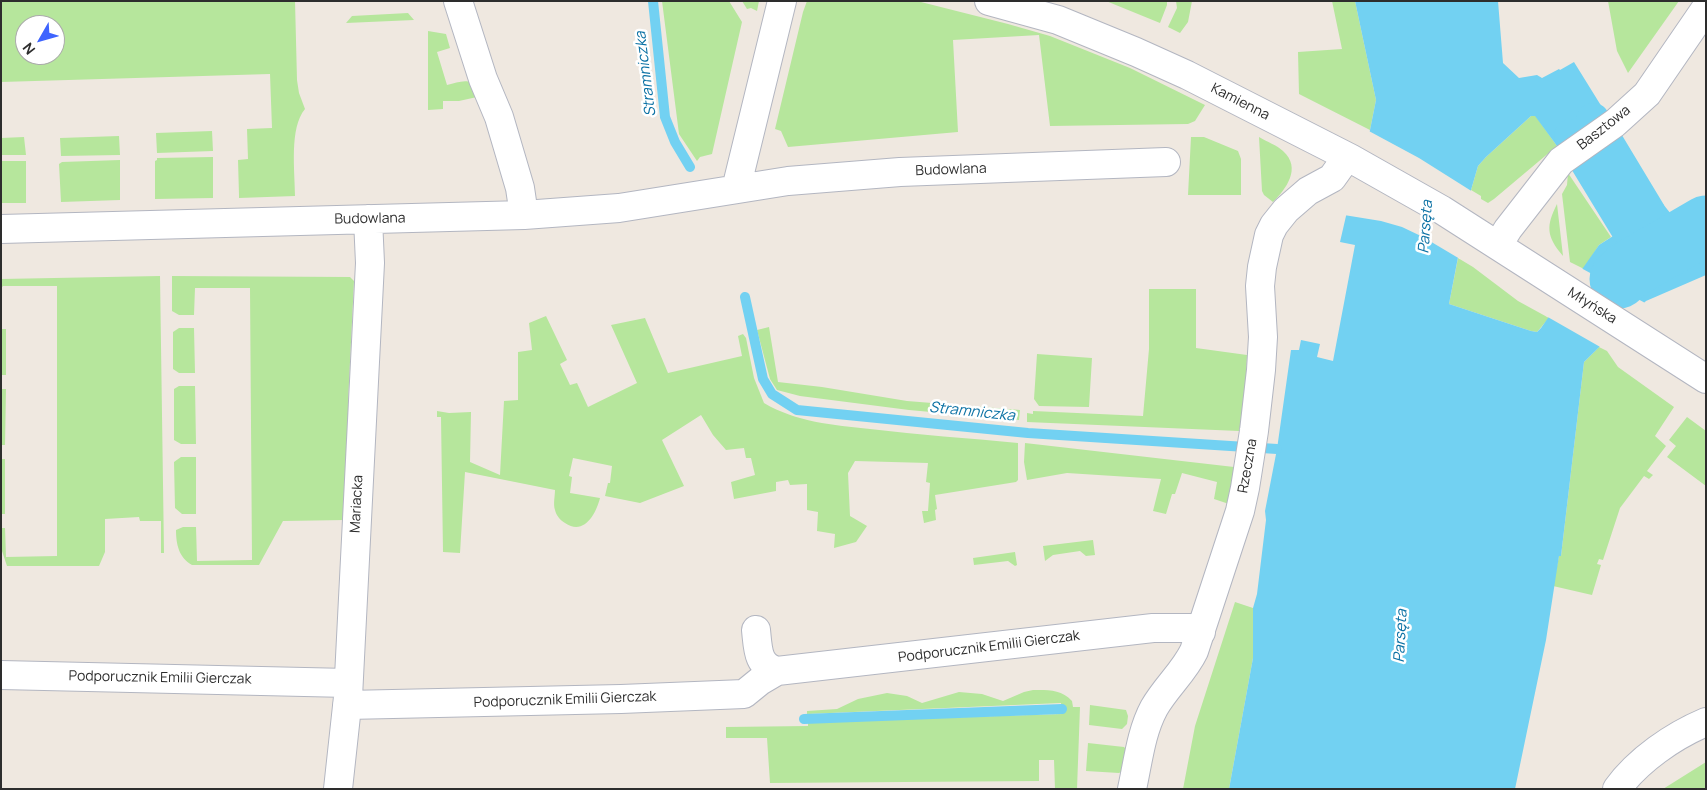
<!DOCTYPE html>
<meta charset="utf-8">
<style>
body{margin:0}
#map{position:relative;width:1707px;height:790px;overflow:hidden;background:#efe8e0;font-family:Manrope,sans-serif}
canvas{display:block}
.frame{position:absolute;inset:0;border:2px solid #2d2d2d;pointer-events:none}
.north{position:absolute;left:15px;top:15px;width:50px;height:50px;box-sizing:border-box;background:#fff;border:1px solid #ababab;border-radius:50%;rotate:232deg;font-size:14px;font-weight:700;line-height:20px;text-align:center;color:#2d2d2d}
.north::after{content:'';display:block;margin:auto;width:18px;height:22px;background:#3e64fe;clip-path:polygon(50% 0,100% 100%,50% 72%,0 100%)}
</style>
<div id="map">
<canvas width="1707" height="790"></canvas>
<div class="frame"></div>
<div class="north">N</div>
</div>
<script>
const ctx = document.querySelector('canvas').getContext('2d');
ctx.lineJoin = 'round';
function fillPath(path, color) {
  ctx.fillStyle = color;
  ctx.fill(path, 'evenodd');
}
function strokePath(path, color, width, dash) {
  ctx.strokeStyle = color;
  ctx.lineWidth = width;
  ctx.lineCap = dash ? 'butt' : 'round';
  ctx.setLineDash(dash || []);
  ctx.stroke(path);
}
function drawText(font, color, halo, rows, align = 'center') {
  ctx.font = font + ' Manrope,sans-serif';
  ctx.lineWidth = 5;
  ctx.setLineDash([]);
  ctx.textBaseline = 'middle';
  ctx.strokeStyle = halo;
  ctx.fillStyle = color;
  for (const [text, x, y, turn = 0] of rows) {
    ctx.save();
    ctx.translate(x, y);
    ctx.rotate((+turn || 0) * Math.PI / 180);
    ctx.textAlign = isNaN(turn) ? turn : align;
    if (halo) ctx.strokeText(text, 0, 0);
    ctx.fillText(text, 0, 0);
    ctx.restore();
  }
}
fillPath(new Path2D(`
 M1 1H295L297 80 299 93 305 109C289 128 295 171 295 196L239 198V195L238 160 248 159 247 129 272 128 270 74 1 82ZM25 25H55V55H25Z
 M662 1H729L742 22 712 154 700 157 697 161 679 134Z
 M742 1H759L757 11 751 8 747 9Z
 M807 1H917L1008 24 1050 36 1130 68 1205 105 1195 121 1188 124 1050 126 1039 35 953 40 958 132 788 147 781 131 775 129 803 12Z
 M1106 1H1167V5L1160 23Z
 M1176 1H1192L1188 22 1180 33 1168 27 1177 8Z
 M1332 1H1355L1376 100 1370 130 1299 94 1298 52 1342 49Z
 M1608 1H1679L1628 73 1617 51Z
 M408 13 414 20 346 23 352 16Z
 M428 31 446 34 450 48 437 52 447 85C457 83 464 79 473 83L477 97 459 101H443V109L428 110Z
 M1535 115 1557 146 1494 199 1488 203 1481 199V196L1471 190 1478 166 1486 157 1531 116Z
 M212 131 213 151 157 153 156 133Z
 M119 136 120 155 61 156 60 138Z
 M24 137 26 155H1V138Z
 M1191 137H1204L1238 151 1241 159V195H1188Z
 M1259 137C1267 142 1277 145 1283 151 1302 168 1286 189 1273 202L1264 195 1262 191Z
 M213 157V198L155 199V161L157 160V158Z
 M120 160V200L61 202 59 164 62 162Z
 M1 161H26V203H1Z
 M1568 173 1611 237 1599 245 1584 269 1570 262 1562 194 1567 185Z
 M1557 204 1563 256C1546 236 1546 226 1557 204Z
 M1458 258 1473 267 1518 301 1549 318 1537 332 1531 331 1449 304Z
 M160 276 164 553H161V521H140L139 517 105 519V552L99 566H7L1 548V528H5L6 557 57 556V286H3L1 288V279Z
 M172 276 350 277 354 281 348 403H350L345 520 283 521 259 565H192C179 558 176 544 176 530L183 527H196L197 561 252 560 250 288H195L194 315H179L172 311Z
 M1149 289H1196V348L1247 355 1244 421 1241 422 1239 431 1027 422V413L1033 414V411L1143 416 1149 349Z
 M546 316 567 360 560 364 570 385 577 383 588 407 637 383 611 325 645 318 668 373 742 356 738 336 743 334 746 338 754 378 764 403C796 422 833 425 870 429 919 435 968 438 1018 443V480L1016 482 935 495 937 509 935 510 936 520 924 523 922 511H928L930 483 926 482 928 463 855 461 848 473 850 516 867 526 856 542 834 548 835 534 817 531 818 512 807 510V484L790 485 788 480 776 482V491L734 499 731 482 755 475 751 458H746L744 448 726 450 713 435 701 415 662 440 684 486 640 503 605 496 608 483H610L612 466 573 458 569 476 572 477 570 493 600 498C596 514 584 536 565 523 560 520 556 515 555 510 553 504 555 496 555 490L465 472 460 553 443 552 441 417H437V411L449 413 471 412 470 462 500 475 504 401 518 400V352L532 350 529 323Z
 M769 327 778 382 822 387 907 401 1020 410 1019 420 909 410 800 396 777 390 770 379 757 330Z
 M179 328H194L195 373H179L173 369V332Z
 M1 329H6V375H1Z
 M1599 347 1607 351 1618 367 1674 407 1655 436 1666 446 1647 471 1653 475 1649 479 1644 476 1620 508 1603 560 1599 559 1597 564 1601 565 1592 595 1553 586 1559 556H1561L1584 362Z
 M1037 354 1092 358 1089 407 1039 406 1034 399Z
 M179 386H195L196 444H181L174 440V389Z
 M1 389H6L5 445H1Z
 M1687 417 1706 431V486L1667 457 1676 446 1669 440Z
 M1025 443 1234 467 1229 504 1214 499 1217 482 1182 473 1175 494H1172L1166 514 1153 511 1161 479 1067 473 1027 480 1024 462Z
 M181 457H196V514H182L175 508 174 462Z
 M1 459H5V514H1Z
 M1093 540 1095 555 1086 556 1080 551 1053 555 1045 561 1043 546Z
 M1015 552 1017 565 1015 566 1008 561 974 565 973 558Z
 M1235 602 1253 608V658L1229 789H1183L1195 726Z
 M1033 690C1048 690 1061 689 1072 701L1073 707H1080L1077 789H1055L1054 760H1039V781L770 783 767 738H726V727L808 726V722L1062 714 1061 703 807 714V711L837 709 858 699 887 693 907 696 922 703 959 692 982 694 1003 701 1024 692Z
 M1090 705 1126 710 1128 716 1127 724 1122 729 1089 725Z
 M1088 743 1124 747 1127 750 1123 771 1119 773 1086 771Z
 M1706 762V789H1663Z`), '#b6e69c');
fillPath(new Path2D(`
 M1355 1H1498L1503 63 1519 78 1537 75 1542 78 1559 69 1560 70 1574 62 1605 112 1557 146 1535 116H1531L1486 157 1478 166 1471 190 1449 304 1531 331 1537 332 1541 328 1599 245 1663 204 1706 258V275L1646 301 1584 362 1561 556H1559L1546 640 1515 789H1229L1253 658V608L1257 594 1266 520 1265 511 1277 449 1291 350H1299L1301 340 1320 344 1317 357 1333 361 1355 245 1340 242 1346 216 1370 130 1376 100Z`), '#72d1f2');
fillPath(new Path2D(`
 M1367 130 1419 158 1473 192 1460 259 1423 237 1402 227 1381 221 1344 215Z
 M1581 268 1647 304 1602 348 1546 316Z`), '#efe8e0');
strokePath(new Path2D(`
 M653 1 665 117 675 142 690 167
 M745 297 763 379 772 394 797 410 1028 433 1277 449
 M804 719 1062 709`), '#72d1f2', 10);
strokePath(new Path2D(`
 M1593 120 1649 213
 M1571 136 1627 228`), '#72d1f2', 34);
strokePath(new Path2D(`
 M1619 279 1627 271 1706 225`), '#72d1f2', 59);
const minor = new Path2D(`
 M458 1 483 79 499 117 520 188 524 215
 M989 1 1058 20 1136 52 1187 75 1350 158 1442 210 1706 379
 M736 189 782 1
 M1 229 524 215 619 208 788 181 900 172 1166 162
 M1498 245 1508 229 1561 161 1615 123 1647 94 1706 8
 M756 630C758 648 757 666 777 671L1153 628H1190L1201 632
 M1 675 348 683
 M347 705 621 699 744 694 760 681 777 671
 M338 789 348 697 370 263 368 219
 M1132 789C1138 762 1141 732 1154 708 1166 687 1184 672 1194 651L1240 511 1245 488 1254 431 1261 370 1263 337 1260 286 1262 267 1269 235 1274 225 1286 210 1308 191 1332 178 1347 157
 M1617 789C1638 760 1673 736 1706 722`);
strokePath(minor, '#b3b6c1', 30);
strokePath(minor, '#fff', 28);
drawText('14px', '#2d2d2d', '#fff', [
 ["Kamienna",1240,102,27],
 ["Basztowa",1604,128,-38],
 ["Budowlana",951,170,-2],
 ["Budowlana",370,219,-1],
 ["Młyńska",1592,306,32],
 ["Rzeczna",1248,466,-80],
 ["Mariacka",357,504,-87],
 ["Podporucznik Emilii Gierczak",989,647,-7],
 ["Podporucznik Emilii Gierczak",160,678,1],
 ["Podporucznik Emilii Gierczak",565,700,-2]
]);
drawText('italic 15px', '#0b71a4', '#fff', [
 ["Stramniczka",646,74,-97],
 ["Parsęta",1426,227,-86],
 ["Stramniczka",972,412,6],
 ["Parsęta",1401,636,-87]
]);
</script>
